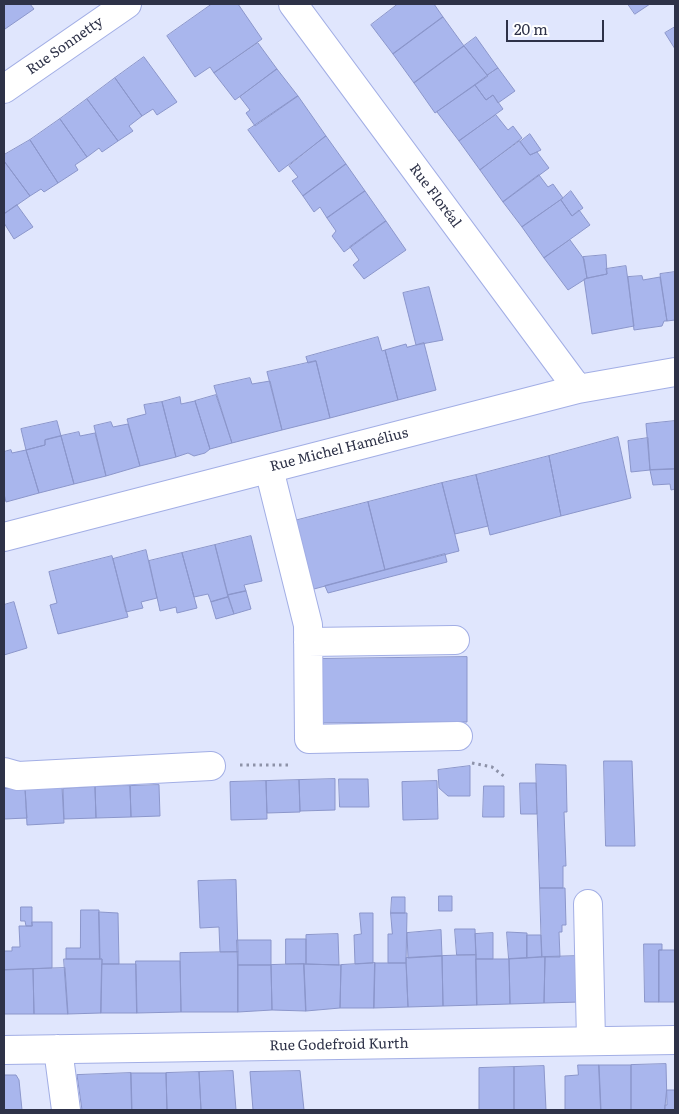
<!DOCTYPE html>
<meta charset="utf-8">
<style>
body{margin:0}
#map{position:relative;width:679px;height:1114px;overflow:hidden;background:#e0e6fd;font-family:Literata,serif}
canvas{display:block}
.frame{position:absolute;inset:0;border:5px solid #2e3248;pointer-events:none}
.scale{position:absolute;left:506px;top:20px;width:98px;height:22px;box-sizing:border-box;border:2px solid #2e3248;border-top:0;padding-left:6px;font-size:15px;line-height:18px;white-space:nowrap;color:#2e3248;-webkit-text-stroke:4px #fff;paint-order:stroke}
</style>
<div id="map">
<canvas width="679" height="1114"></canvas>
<div class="frame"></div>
<div class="scale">20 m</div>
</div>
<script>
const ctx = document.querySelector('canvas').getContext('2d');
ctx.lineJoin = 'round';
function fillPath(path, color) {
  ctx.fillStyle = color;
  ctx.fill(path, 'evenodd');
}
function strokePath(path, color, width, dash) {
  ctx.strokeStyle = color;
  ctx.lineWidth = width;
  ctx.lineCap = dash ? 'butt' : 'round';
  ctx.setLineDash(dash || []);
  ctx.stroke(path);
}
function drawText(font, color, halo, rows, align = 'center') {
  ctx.font = font + ' Literata,serif';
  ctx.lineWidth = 5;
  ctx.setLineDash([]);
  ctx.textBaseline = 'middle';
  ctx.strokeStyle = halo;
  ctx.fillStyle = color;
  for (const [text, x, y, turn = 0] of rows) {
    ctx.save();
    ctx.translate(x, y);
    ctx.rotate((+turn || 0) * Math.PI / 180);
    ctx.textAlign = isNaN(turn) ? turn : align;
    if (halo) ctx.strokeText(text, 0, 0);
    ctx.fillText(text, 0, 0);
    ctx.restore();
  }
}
const building = new Path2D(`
 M4 4H30L34 9 5 29Z
 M212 4H238L262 39 214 73 210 67 195 77 167 36Z
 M398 4H434L443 17 393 54 371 25Z
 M628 4H650L635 14Z
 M443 17 464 46 414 83 393 54Z
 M675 27V49L665 33Z
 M476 37 498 68 487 75 464 46Z
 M258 43 277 69 235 100 214 73Z
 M464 46 488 76 435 113 414 83Z
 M144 57 177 102 157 115 153 109 142 116 115 78Z
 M498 68 515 91 498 103 493 95 486 100 475 85Z
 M277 69 298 96 255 126 246 113 250 110 240 97Z
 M115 78 142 116 129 126 133 131 118 141 87 99Z
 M475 85 486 100 493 95 503 109 459 141 437 112Z
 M298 96 326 136 279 172 248 130Z
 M87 99 118 141 102 152 99 148 87 157 60 119Z
 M496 115 508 130 513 126 522 138 480 170 459 141Z
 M60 119 87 157 75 165 78 170 58 183 30 140Z
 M530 134 541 150 530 155 520 142Z
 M326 136 346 164 303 196 292 181 298 177 289 166Z
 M30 140 58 183 44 192 41 189 30 196 4 161V155Z
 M520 141 530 155 537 152 549 168 503 202 480 170Z
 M4 161 30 196 4 214Z
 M346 164 365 191 327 218 320 207 314 212 303 196Z
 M539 175 548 187 553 184 563 198 522 227 503 202Z
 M365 191 386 221 344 252 332 236 336 231 327 218Z
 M571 191 583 208 572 216 561 200Z
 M561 200 572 216 579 210 590 225 544 258 522 227Z
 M17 205 33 227 14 239 4 223V214Z
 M386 221 406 250 364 279 353 265 359 260 350 247Z
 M570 240 584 259 587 278 568 290 544 258Z
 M606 255 607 274 587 278 583 257Z
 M626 266 634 326 592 334 584 279 607 274 606 269Z
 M675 272V320L667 321 660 274Z
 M642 276 643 280 660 277 667 321H664L662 326 634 330 628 277Z
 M429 287 443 340 416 345 403 293Z
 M378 337 382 351 385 350 398 400 330 418 316 361 308 363 306 357Z
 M424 343 436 390 398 400 385 350 406 344 407 347Z
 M316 361 330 418 282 430 267 372Z
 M250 378 252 384 270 381 282 430 232 443 214 386Z
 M216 395 232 443 210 449 195 401Z
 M180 397 181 404 195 401 210 449 205 453 194 456 188 453 176 457 162 402Z
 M162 402 176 457 140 466 127 419 146 414 144 405Z
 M57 421 61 436 45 440V445L26 450 21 429Z
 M675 421V469L650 470 646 424Z
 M111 422 113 427 128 424 140 466 106 476 94 426Z
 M79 432 80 436 95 433 106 476 74 484 61 436Z
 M61 436 74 484 39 493 26 450 45 445V440Z
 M618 437 631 498 561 516 549 456Z
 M648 438 650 470 631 472 628 441Z
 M11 450 12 453 26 450 39 493 6 502 4 494V452Z
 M549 456 561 516 490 535 476 475Z
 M675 469V489L671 490 670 484 653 485 650 470Z
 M476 475 488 526 455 534 442 483Z
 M442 483 459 551 385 570 368 502Z
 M368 502 385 570 314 589 294 521Z
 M251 536 262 581 244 585 246 591 228 595 215 545Z
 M215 545 228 597 211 602 208 594 194 597 182 553Z
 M146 550 157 598 141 602 143 608 126 612 113 559Z
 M182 553 197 608 177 613 176 607 160 611 149 561Z
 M445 554 447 562 328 593 325 586Z
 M112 556 128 617 58 634 50 605 57 603 49 572Z
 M246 591 251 609 234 614 228 595Z
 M228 597 234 614 216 619 211 602Z
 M14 602 27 648 4 655V605Z
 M467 657V722L315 723V659Z
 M604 761H632L635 846H606Z
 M536 764 566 765 567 812H564L566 866H563V888H540Z
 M470 766V796H448L439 788 438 770Z
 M335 779V810L300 811 299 780Z
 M339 779H368L369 807H340Z
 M299 780 300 812 267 813 266 781Z
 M266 781 267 819 231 820 230 782Z
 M437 781 438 819 403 820 402 782Z
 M520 783H536L537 814H521Z
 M159 785 160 816 131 817 130 786Z
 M130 786 131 817 96 818 95 787Z
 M484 786H504V817H483Z
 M62 787 64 823 27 825 25 788Z
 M95 787 96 818 64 819 63 789Z
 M25 788 27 818 4 819V789Z
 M236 880 238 952H220L219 927 200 928 198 881Z
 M540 888H565L566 925H562V932H559L560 957H542Z
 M439 896H452V911H439Z
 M392 897H405V913H391Z
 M21 907H32V926H26L25 921H21Z
 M81 910H99L100 959H66V948H80Z
 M99 912 118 913 119 964H102V959H100Z
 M360 913H373V963L355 964 354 935 361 934Z
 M391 913H407L406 963H388V934H392Z
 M32 922H52V968L4 970V951H12V947H20L19 926H32Z
 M455 929H475L476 955H457Z
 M441 930 442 956 408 958 407 933Z
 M507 932 527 933V958L509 959Z
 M493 933V959H476L475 934Z
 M338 934 339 965 306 964V935Z
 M527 935H541L542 957 527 958Z
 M286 939H306V964H286Z
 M237 940H271V965H238Z
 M644 944H662V950H659V1002H645Z
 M659 950H675V1002H659Z
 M238 952V1012H181L180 953Z
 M476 955 477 1005 443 1006 442 956Z
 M442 956 443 1006 408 1007 406 958Z
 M579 956 580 1002 544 1003 545 957Z
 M545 957 544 1003 510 1004 509 959Z
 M64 959H102L101 1013 68 1014Z
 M476 959H509L510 1004 477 1005Z
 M136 961H180L181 1012 137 1013Z
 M375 963 374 1008H340L341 965Z
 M375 963H406L408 1007 374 1008Z
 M102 964H136L137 1013H101Z
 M304 964 306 1011 272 1010 271 965Z
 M304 964 341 965 340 1008 306 1011Z
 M238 965H271L272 1010 238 1012Z
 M65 968 68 1014H34L33 969Z
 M33 969 34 1014H4V970Z
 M666 1064 667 1105H665V1110H631V1065Z
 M578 1065H599L601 1110H565V1076L578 1075Z
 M599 1065H631V1110H601Z
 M544 1066 546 1110H514V1067Z
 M514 1067V1110H479V1068Z
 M233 1071 236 1110H201L199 1072Z
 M300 1071 304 1110H253L250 1072Z
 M199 1072 201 1110H167L166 1073Z
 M131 1073 132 1110H82L77 1075Z
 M131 1073H166L167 1110H132Z
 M4 1075H16L19 1080 22 1110H4Z
 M667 1090H675V1110H665Z`);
fillPath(building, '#a9b6ed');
strokePath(building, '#8b96cb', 1);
const minor = new Path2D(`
 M293 4 578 389
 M4 89 127 4
 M269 469 308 625 309 739 458 736
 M4 537 578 389 675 372
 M308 642 455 640
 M4 772 18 776 211 766
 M588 904 591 1041
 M58 1049 66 1110
 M4 1050 675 1040`);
strokePath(minor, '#a2aee5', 30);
strokePath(new Path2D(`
 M472 763 492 767 505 777
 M240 765H291`), '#8d92a8', 3, [2.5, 4]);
strokePath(minor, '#fff', 28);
drawText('14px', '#2e3248', '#fff', [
 ["Rue Sonnetty",65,46,-35],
 ["Rue Floréal",435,196,53],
 ["Rue Michel Hamélius",339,450,-14],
 ["Rue Godefroid Kurth",339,1045,-1]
]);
</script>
